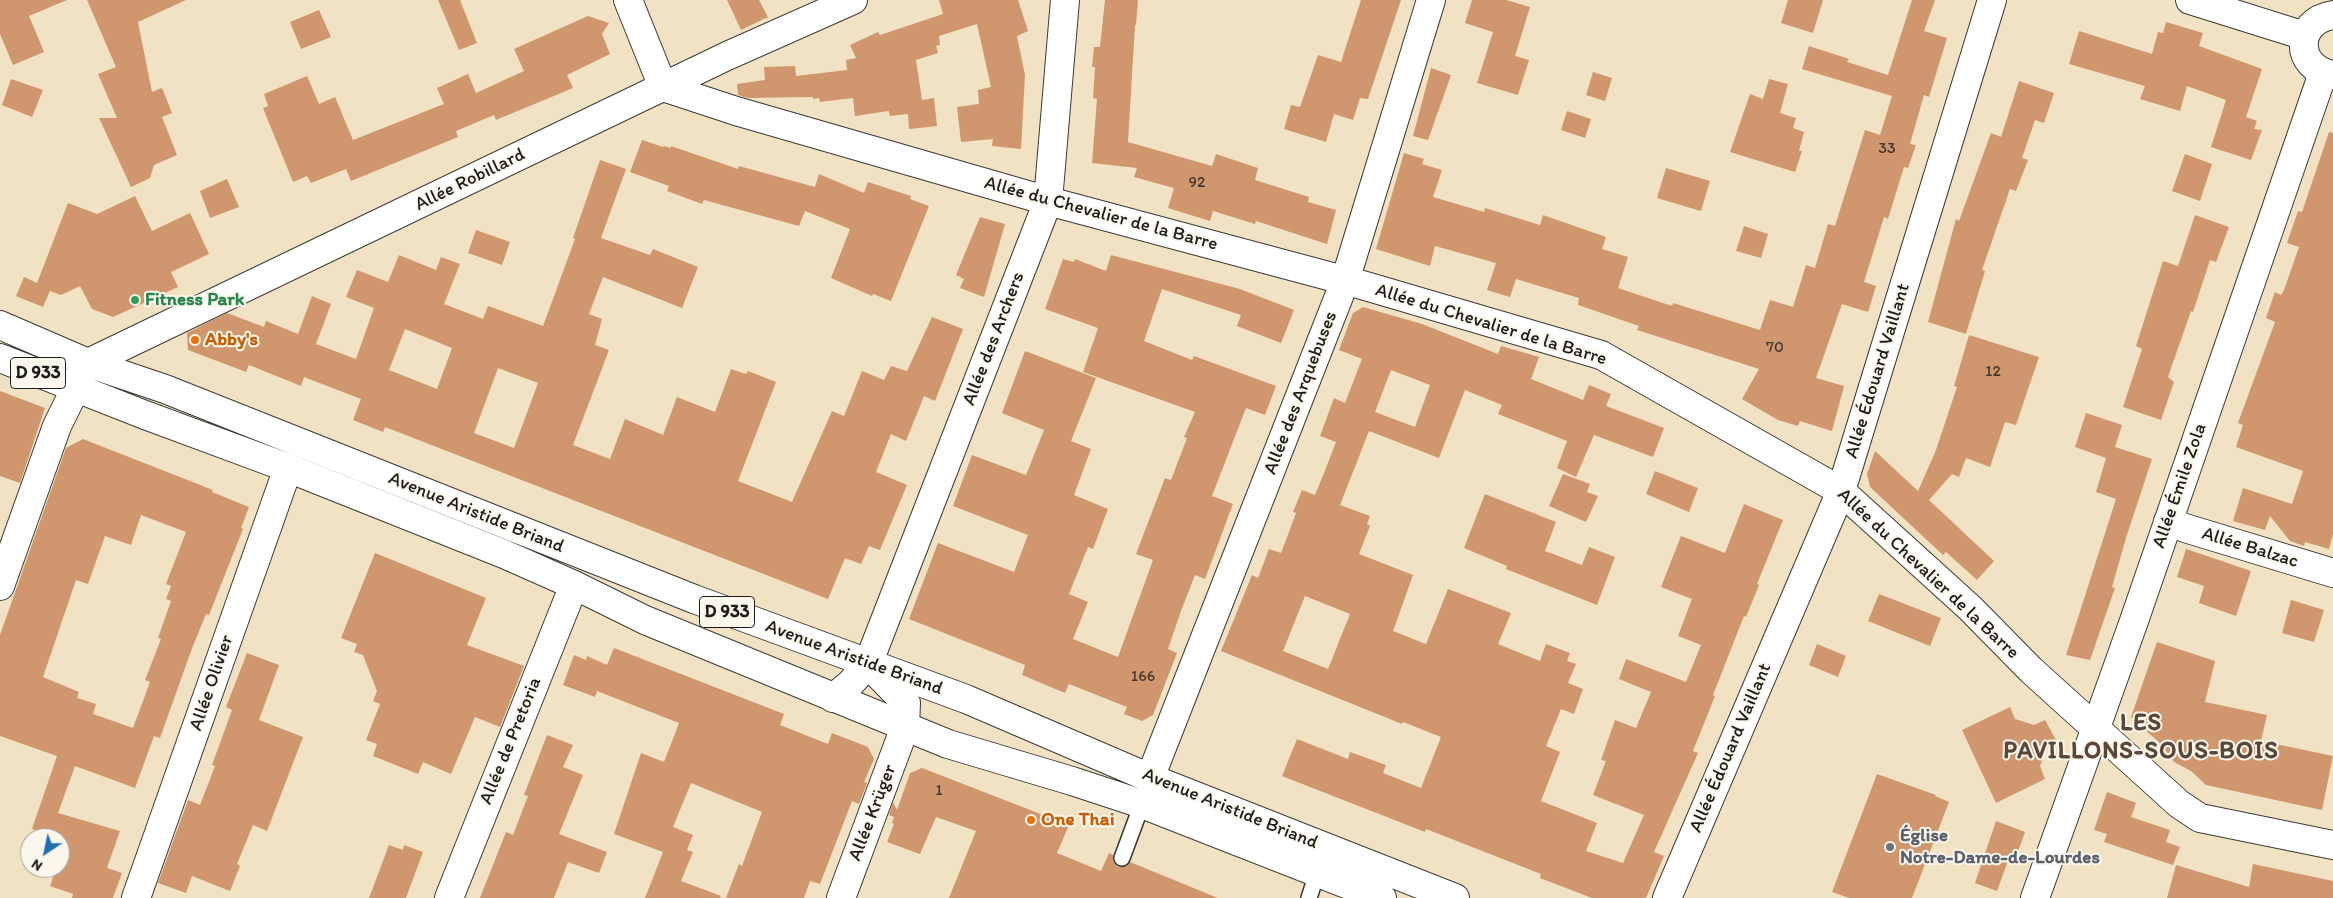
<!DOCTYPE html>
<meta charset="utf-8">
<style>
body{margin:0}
#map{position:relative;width:2333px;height:898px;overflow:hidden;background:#f1e2c3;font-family:Itim,sans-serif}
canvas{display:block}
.north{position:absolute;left:20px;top:828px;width:50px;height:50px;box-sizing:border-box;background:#fbf7ec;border:1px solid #a29f99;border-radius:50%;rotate:214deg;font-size:14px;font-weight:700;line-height:20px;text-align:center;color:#1c1c1c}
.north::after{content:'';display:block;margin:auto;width:18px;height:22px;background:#1f6fb2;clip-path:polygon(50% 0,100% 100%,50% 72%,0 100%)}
</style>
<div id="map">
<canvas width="2333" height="898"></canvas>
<div class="north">N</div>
</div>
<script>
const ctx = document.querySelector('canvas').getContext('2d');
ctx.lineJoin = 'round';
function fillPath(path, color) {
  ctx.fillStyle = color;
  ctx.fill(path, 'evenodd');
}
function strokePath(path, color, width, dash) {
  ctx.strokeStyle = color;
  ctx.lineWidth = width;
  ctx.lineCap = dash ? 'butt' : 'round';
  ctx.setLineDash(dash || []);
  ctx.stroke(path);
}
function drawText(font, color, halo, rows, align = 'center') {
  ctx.font = font + ' Itim,sans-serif';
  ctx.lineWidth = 4;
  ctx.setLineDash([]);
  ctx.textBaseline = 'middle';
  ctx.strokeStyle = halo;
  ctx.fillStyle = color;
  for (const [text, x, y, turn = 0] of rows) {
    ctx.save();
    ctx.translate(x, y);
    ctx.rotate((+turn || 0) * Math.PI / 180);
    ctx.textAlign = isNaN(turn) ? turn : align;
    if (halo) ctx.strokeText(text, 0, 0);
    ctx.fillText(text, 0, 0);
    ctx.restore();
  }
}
fillPath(new Path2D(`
 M0 0H67L29 16 44 52 13 65 0 34Z
 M87 0H186L138 22 152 92 162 88 172 113 162 117 177 155 154 165 150 178 131 187 99 118H117L98 74 116 67Z
 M438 0H460L477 43 459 50Z
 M727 0H759L768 17 741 30Z
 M939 0H1018L1028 31 1017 36 1025 75 1021 149 992 146 993 139 961 142 957 107 979 104 978 90 991 87 977 24 939 36 940 45 936 46 938 53 916 60 922 100 934 98 937 126 909 129 908 114 890 116 889 111 855 116 853 98 820 102 819 98 813 99V97L748 98 738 95 737 84 765 80 764 67 795 66 796 76 847 70 846 60 856 58 850 45 878 32 880 35 943 14Z
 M1105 0H1138L1136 25H1135L1128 142 1212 166 1216 154 1258 168 1255 180 1309 197 1308 202 1336 210 1327 244 1256 221 1255 224 1213 211 1210 221 1168 208 1174 188 1134 177 1137 168 1092 163 1097 99 1093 98 1095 67H1092L1094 47H1100Z
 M1361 0H1401L1368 99 1360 98 1353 120 1334 114 1326 142 1284 129 1291 105 1300 107 1318 55 1341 62Z
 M1472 0H1506L1530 7 1515 56 1529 60 1518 95 1477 83 1493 32 1465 23Z
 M1788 0H1823L1813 33 1781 23Z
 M1912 0H1935L1924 31 1947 38 1929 97 1924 95 1910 144 1916 145 1908 168 1904 167 1888 219 1884 217 1864 282 1876 286 1868 312 1842 304 1816 378 1844 386 1832 431 1800 421 1798 426 1778 420 1742 399 1759 369 1637 330 1639 326 1578 305 1579 298 1516 279 1510 297 1487 290 1496 263 1435 246 1430 266 1376 249 1404 153 1424 159 1422 164 1442 170 1433 197 1484 212 1485 208 1540 225 1543 215 1606 237 1602 249 1628 257 1618 288 1672 306 1673 303 1760 330 1770 300 1793 307 1806 265 1815 268 1828 224 1835 226 1865 130 1880 135 1892 96 1802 69 1809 46 1849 59 1847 62 1888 75Z
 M319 10 331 37 301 49 290 22Z
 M588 16 609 23 602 34 610 54 567 75 573 88 496 120 494 115 456 131 458 137 351 181 346 169 311 183 307 176 293 182 263 108 268 106 264 94 307 76 319 104 335 97 353 140 444 104 437 88 468 74 476 93 524 71 514 49Z
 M2166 22 2203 33 2199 46 2262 69 2246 117 2257 121 2254 129 2262 130 2251 160 2211 147 2226 100 2187 86 2180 111 2140 99 2145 86 2069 64 2079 31 2152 54 2158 32 2163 33Z
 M1431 68 1451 75 1428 140 1413 136Z
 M1593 72 1612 78 1605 101 1586 95Z
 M11 79 43 90 32 117 2 105Z
 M1769 79 1788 84 1780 113 1796 118 1793 128 1804 132 1799 151H1802L1795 172 1730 152 1750 94 1763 99Z
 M2019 81 2054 93 2044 123 2035 120 2022 158 2028 160 2016 191 2010 189 1982 270 1985 271 1966 334 1928 322 1956 219 1959 221 1991 133 2001 137Z
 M1567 111 1591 119 1585 138 1561 130Z
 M2329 132 2333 133V534L2329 549 2305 542 2304 546 2290 541 2270 516 2265 530 2233 521 2243 488 2292 504 2303 471 2236 447 2243 425 2238 423 2275 322 2266 318 2275 292 2281 295 2284 290 2299 247 2287 243 2298 211 2302 212Z
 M642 140 663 147 664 146 671 148V146L738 169 739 166 815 187 819 174 864 193 868 182 911 196 910 199 929 206 891 301 873 294 872 296 831 278 850 229 805 211 799 226 704 200 702 204 667 191 669 186 630 172Z
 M2185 154 2212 164 2200 201 2172 191Z
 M600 160 626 169 601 238 650 255 653 249 698 267 682 308 603 277 589 314 602 319 595 345 609 350 573 445 610 459 625 419 663 435 677 397 715 412 731 369 746 374 748 371 776 382 738 481 792 502 832 411 844 416 862 371 884 380 891 366 907 371 932 317 963 329 935 401 924 396 906 441 891 434 876 472 907 485 880 550 869 546 861 564 845 558 828 599 385 427 383 432 353 420 361 399 304 377 301 386 249 365 246 372 188 350 187 333 227 313 264 327 266 321 298 334 312 296 331 304 316 344 356 359 374 308 346 297 357 270 388 282 399 255 436 270 441 257 460 264 444 304 483 319 488 306 543 326 575 239 573 238ZM405 329 452 348 437 389 389 370ZM498 368 538 383 514 448 474 433Z
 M1666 168 1710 181 1701 211 1657 198Z
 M227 179 239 207 210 218 200 191Z
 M135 196 152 231 190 213 209 254 171 272 178 287 113 317 92 309 80 286 61 295 50 291 43 307 16 296 24 277 37 283 68 203 97 214Z
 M2195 215 2229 227 2216 262 2210 260 2193 312 2191 311 2168 377 2174 382 2161 420 2123 407 2142 349 2136 346 2163 261 2178 266Z
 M980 217 1005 224 984 297 960 288 964 279 956 275Z
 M1744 226 1768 234 1761 258 1736 251Z
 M476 230 510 242 502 265 468 253Z
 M1111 255 1240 289 1294 310 1281 343 1237 326 1241 315 1162 289 1144 341 1192 360 1194 356 1276 386 1265 415 1246 408 1212 496 1233 504 1205 579 1195 575 1181 611 1168 649 1177 653 1153 715 1142 721 1124 714 1127 707 1069 684 1065 693 1022 675 1025 665 909 619 938 543 1014 572 1028 535 953 506 972 455 1026 475 1044 430 1002 413 1025 351 1096 378 1071 441 1091 449 1074 495 1108 509 1093 549 1088 547 1069 594 1088 602 1073 639 1118 657 1153 560 1136 554 1165 478 1171 480 1187 438 1184 437 1195 412 1083 372 1098 328 1045 309 1063 259 1074 262 1075 259 1106 271Z
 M1363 307 1422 324 1498 354 1501 346 1539 357 1531 379 1583 400 1589 385 1611 394 1606 406 1664 428 1653 457 1594 435 1576 477 1557 468 1567 441 1498 414 1502 405 1465 390 1439 458 1369 431 1340 505 1370 516 1367 524 1370 526 1359 554 1413 575 1393 631 1426 644 1448 589 1511 613 1498 644 1540 661 1546 644 1570 653 1567 661 1576 664 1568 683 1583 689 1574 714 1561 709 1546 746 1560 752 1541 801 1597 823 1586 851 1623 863 1644 815 1593 795 1606 761 1601 760 1615 720 1636 728 1651 692 1619 679 1626 659 1686 682 1701 645 1678 636 1692 599 1661 587 1681 536 1725 553 1744 504 1783 520 1757 584 1759 585 1746 617 1744 616 1713 695 1715 696 1693 751 1698 753 1654 852 1664 856 1646 898H1592L1540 878 1541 874 1426 829 1425 832 1282 776 1297 739 1348 759 1350 752 1386 765 1383 773 1421 788 1441 737 1403 722 1402 724 1221 651 1252 575 1258 578 1269 549 1281 553 1296 513 1293 512 1302 490 1315 495 1324 473 1336 442 1320 436 1334 398 1345 403 1362 359 1339 350 1353 313ZM1391 370 1430 385 1415 427 1375 412ZM1305 596 1350 614 1328 669 1283 651Z
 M1969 335 2039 357 2016 425 2005 422 1990 467 1966 458 1959 477 1952 474 1929 500 1994 561 1977 580 1946 552 1943 555 1870 487 1867 474 1875 451 1918 491 1936 450 1957 387 1954 386Z
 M0 391 45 408 20 483 0 476Z
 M2086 413 2122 425 2115 447 2152 459 2126 538 2112 587 2115 588 2090 660 2066 655 2116 499 2096 492 2106 458 2075 447Z
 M83 439 213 490 212 492 249 507 241 528 243 529 209 615 206 614 191 651 160 738 154 736 135 788 75 766 58 813 120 831 107 868 122 873 113 898H72L73 894 50 886 56 868H60V858L66 841 32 829 57 756 0 736V635L66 448ZM141 515 186 532 166 584 171 586 166 599 171 601 158 638 161 639 145 680 150 682 133 728 93 714 96 704 77 698 79 692 43 677 76 580 88 584 105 536 131 545Z
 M1655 471 1698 488 1689 512 1646 494Z
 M1563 474 1590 484 1587 492 1598 496 1586 522 1549 506Z
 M1485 494 1556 522 1545 551 1582 565 1589 547 1615 557 1597 605 1506 569 1507 566 1464 548Z
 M2186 549 2251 571 2236 616 2199 603 2204 586 2177 577Z
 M375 553 486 598 467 645 524 666 500 727 475 717 451 774 423 762 418 774 373 756 377 744 366 740 380 704 373 701 377 691 363 655 354 652 357 644 341 638Z
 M1879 594 1941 618 1930 646 1868 621Z
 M2291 600 2324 610 2314 642 2282 633Z
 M2157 642 2215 661 2205 702 2267 715 2261 741 2333 756 2322 810 2206 785 2191 771 2174 762 2162 745 2131 717Z
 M1817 644 1846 656 1838 677 1809 665Z
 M614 648 784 714 780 725 828 744 832 733 868 747 874 759 864 782 867 783 859 804 852 801 820 884 810 881 804 898H726L739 864 742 866 762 812 691 783 673 827 693 835 687 850 693 852 681 881 721 896 720 898H645L663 852 614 834 641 753 664 762 679 723 597 691 595 697 563 685 574 655 586 660 587 656 607 665Z
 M247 653 279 665 259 720 303 737 267 831 253 825 237 864 240 866 230 891 192 876 186 893 158 883 188 800 200 805 215 766 212 765 232 710 226 707Z
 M2010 707 2015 719 2034 725 2045 720 2057 742 2046 749 2040 766 2045 779 1996 803 1962 730Z
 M547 735 573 745 563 767 583 775 559 834 607 852 599 873 568 862 554 898H480L506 832 513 835 528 796 524 795Z
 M922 768 1069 825 1057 853 1101 871 1109 853 1113 855V860L1118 867H1124L1130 862 1218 898H949L976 831 936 817 920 854 887 842 894 824 892 823 894 817 889 815 893 802 897 810 910 773Z
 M1877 774 1936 795 1935 796 1949 802 1912 898H1849L1832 892Z
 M2107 792 2136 803 2131 817 2170 830 2166 842 2180 847 2173 865 2104 842 2107 834 2094 830Z
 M1996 821 2025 832 2015 860 2009 858 1997 891 1975 883Z
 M389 845 403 850 404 845 423 852 406 898H369Z
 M2253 864 2333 881V898H2167L2176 865 2249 887Z`), '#d0966e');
const lane = new Path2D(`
 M1122 858 1142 804
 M1309 898 1317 873`);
const street = new Path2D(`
 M628 0 663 87 736 111 1048 201 1362 285 1601 355 1841 491 1970 608 2031 670 2179 804 2200 818 2333 845
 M2190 0 2305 36
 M2333 15C2294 21 2294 68 2333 75
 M2168 521 2185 528 2333 573
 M0 586 57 426 88 363 727 56 853 0
 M833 698 850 684 868 664 1048 201 1065 0
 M1150 778 1345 281 1431 0
 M136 898 288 468
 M449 898 574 585
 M841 898 905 727 906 703 868 664
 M1667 898 1841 491 1992 0
 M2035 898 2134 621 2323 73`);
const primary = new Path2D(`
 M0 325 88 363 165 389 694 599 966 699 1150 778 1455 898
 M0 358 145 415 288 468 504 554 574 585 645 620 948 744 1072 781 1142 804 1382 898`);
strokePath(lane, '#3c3a35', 18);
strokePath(street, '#3c3a35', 30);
strokePath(primary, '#3c3a35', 30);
strokePath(lane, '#fff', 15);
strokePath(street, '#fff', 28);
strokePath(primary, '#fff', 28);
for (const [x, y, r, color] of [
 [135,300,5,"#2e9e5b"],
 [195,340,5,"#e8710a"],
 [1031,820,5,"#e8710a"],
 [1890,847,5,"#6b7280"]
]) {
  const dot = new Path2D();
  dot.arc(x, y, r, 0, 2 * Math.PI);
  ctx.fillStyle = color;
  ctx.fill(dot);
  strokePath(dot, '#fbf7ec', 2);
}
drawText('16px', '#493a30', null, [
 ["33",1887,149],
 ["92",1197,183],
 ["70",1775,348],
 ["12",1993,372],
 ["166",1143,677],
 ["1",939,791]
]);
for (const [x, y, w] of [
 [38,373,55],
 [727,612,55]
]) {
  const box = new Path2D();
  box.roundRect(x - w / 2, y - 15.5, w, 31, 4);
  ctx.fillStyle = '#fbf7ec';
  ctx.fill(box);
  strokePath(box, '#1c1c1c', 1);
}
drawText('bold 18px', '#1c1c1c', null, [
 ["D 933",38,373],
 ["D 933",727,612]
]);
drawText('19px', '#1c1c1c', '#fbf7ec', [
 ["Allée Robillard",470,180,-26],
 ["Allée du Chevalier de la Barre",1101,214,15],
 ["Allée du Chevalier de la Barre",1491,325,17],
 ["Allée des Archers",994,339,-69],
 ["Allée Édouard Vaillant",1878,371,-73],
 ["Allée des Arquebuses",1301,393,-69],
 ["Allée Émile Zola",2180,486,-71],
 ["Avenue Aristide Briand",476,513,22],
 ["Allée Balzac",2250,548,17],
 ["Allée du Chevalier de la Barre",1928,574,43],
 ["Avenue Aristide Briand",854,658,20],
 ["Allée Olivier",212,683,-71],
 ["Allée de Pretoria",511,741,-68],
 ["Allée Édouard Vaillant",1731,748,-67],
 ["Avenue Aristide Briand",1230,809,22],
 ["Allée Krüger",873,813,-69]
]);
drawText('bold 19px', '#27864d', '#fbf7ec', [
 ["Fitness Park",145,300]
], 'left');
drawText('bold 19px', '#c56008', '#fbf7ec', [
 ["Abby's",205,340],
 ["One Thai",1041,820]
], 'left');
drawText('bold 19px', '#5b616d', '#fbf7ec', [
 ["Église",1900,836],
 ["Notre-Dame-de-Lourdes",1900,858]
], 'left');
ctx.letterSpacing = '1px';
drawText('bold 24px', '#5b4739', '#fbf7ec', [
 ["LES",2141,724],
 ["PAVILLONS-SOUS-BOIS",2141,752]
]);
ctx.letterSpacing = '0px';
</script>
